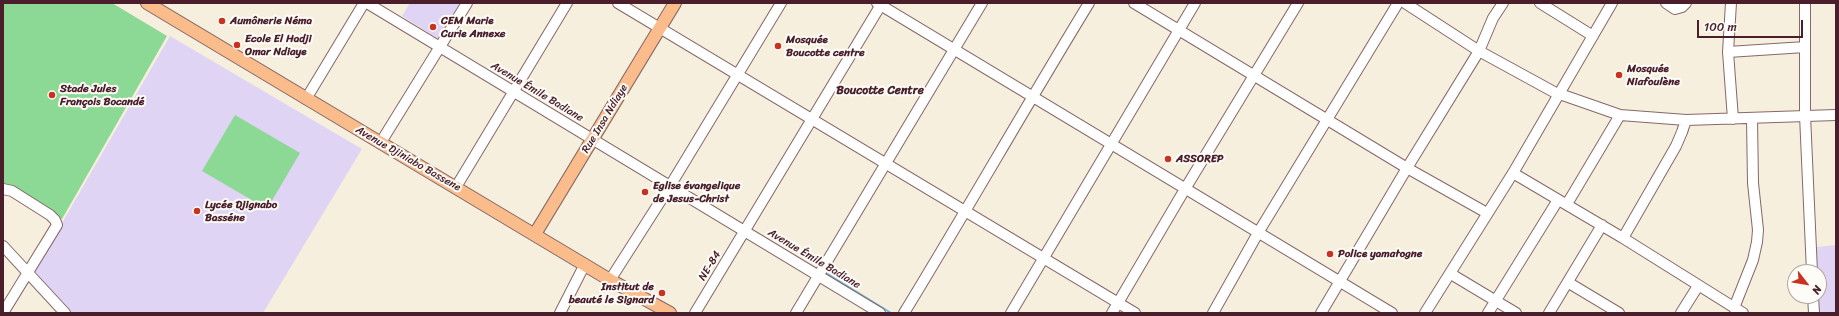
<!DOCTYPE html>
<meta charset="utf-8">
<style>
body{margin:0}
#map{position:relative;width:1839px;height:316px;overflow:hidden;background:#f6efdd;font-family:Sriracha,sans-serif}
canvas{display:block}
.frame{position:absolute;inset:0;border:4px solid #4a1f2b;pointer-events:none}
.north{position:absolute;left:1787px;top:264px;width:40px;height:40px;box-sizing:border-box;background:#fdfcf7;border:1px solid #b5a4a5;border-radius:50%;rotate:121deg;font-size:11px;font-weight:700;line-height:16px;text-align:center;color:#4a1f2b}
.north::after{content:'';display:block;margin:auto;width:14px;height:18px;background:#c8321e;clip-path:polygon(50% 0,100% 100%,50% 72%,0 100%)}
.scale{position:absolute;left:1697px;top:20px;width:106px;height:18px;box-sizing:border-box;border:2px solid #4a1f2b;border-top:0;padding-left:5px;font-size:12px;line-height:14px;white-space:nowrap;color:#4a1f2b;-webkit-text-stroke:3px #fdfcf7;paint-order:stroke}
</style>
<div id="map">
<canvas width="1839" height="316"></canvas>
<div class="frame"></div>
<div class="north">N</div>
<div class="scale">100 m</div>
</div>
<script>
const ctx = document.querySelector('canvas').getContext('2d');
ctx.lineJoin = 'round';
function fillPath(path, color) {
  ctx.fillStyle = color;
  ctx.fill(path, 'evenodd');
}
function strokePath(path, color, width, dash) {
  ctx.strokeStyle = color;
  ctx.lineWidth = width;
  ctx.lineCap = dash ? 'butt' : 'round';
  ctx.setLineDash(dash || []);
  ctx.stroke(path);
}
function drawText(font, color, halo, rows, align = 'center') {
  ctx.font = font + ' Sriracha,sans-serif';
  ctx.lineWidth = 4;
  ctx.setLineDash([]);
  ctx.textBaseline = 'middle';
  ctx.strokeStyle = halo;
  ctx.fillStyle = color;
  for (const [text, x, y, turn = 0] of rows) {
    ctx.save();
    ctx.translate(x, y);
    ctx.rotate((+turn || 0) * Math.PI / 180);
    ctx.textAlign = isNaN(turn) ? turn : align;
    if (halo) ctx.strokeText(text, 0, 0);
    ctx.fillText(text, 0, 0);
    ctx.restore();
  }
}
fillPath(new Path2D(`
 M410 3H460L438 39 402 16Z
 M170 36 362 149 263 313H69L33 273Z
 M1836 245V313H1819V272H1817V247Z`), '#e0d4f4');
fillPath(new Path2D(`
 M3 3H112L167 36 62 219 3 183Z
 M235 115 300 153 267 209 202 171Z`), '#8cd895');
strokePath(new Path2D(`
 M826 273 891 313`), '#66bae3', 2);
const minor = new Path2D(`
 M367 3 880 313
 M618 3 1135 313
 M877 3 1392 313
 M1134 3 1407 168 1487 213
 M1405 3 1479 51 1554 92 1620 115 1686 120 1836 115
 M1540 3 1593 36
 M1666 3 1675 9 1682 7 1686 3
 M1731 3 1728 52 1733 119
 M1805 3V115L1812 272
 M1728 52 1805 47
 M306 99 364 3
 M381 142 467 3
 M1513 173 1623 238 1743 313
 M456 187 567 3
 M3 189 12 191 50 215 55 220 57 225 3 313
 M1567 204 1620 115
 M1623 238 1676 146 1682 132 1686 120
 M3 246 65 313
 M1451 274 1516 313
 M610 280 670 186 781 3
 M1569 283 1619 313
 M1813 296 1814 313
 M1734 308 1753 260 1757 242 1758 230 1753 183 1752 119
 M560 313 585 264
 M695 313 882 3
 M796 313 982 3
 M904 313C967 210 1026 106 1089 3
 M1011 313 1195 3
 M1112 313 1185 189 1298 3
 M1213 313 1258 233 1398 3
 M1321 313 1407 168 1479 51 1493 18 1503 3
 M1425 313 1513 173 1612 3
 M1488 313 1558 200
 M1549 313 1602 225
 M1681 313 1698 286`);
const major = new Path2D(`
 M147 3 610 280 670 313
 M535 234 675 3`);
strokePath(minor, '#866869', 12);
strokePath(major, '#866869', 14);
strokePath(minor, '#fff', 10);
strokePath(major, '#f9bc8a', 12);
for (const [x, y, r, color] of [
 [222,21,4,"#c8321e"],
 [433,27,4,"#c8321e"],
 [237,45,4,"#c8321e"],
 [778,46,4,"#c8321e"],
 [1619,75,4,"#c8321e"],
 [52,95,4,"#c8321e"],
 [1168,159,4,"#c8321e"],
 [645,192,4,"#c8321e"],
 [197,211,4,"#c8321e"],
 [1330,254,4,"#c8321e"],
 [662,293,4,"#c8321e"]
]) {
  const dot = new Path2D();
  dot.arc(x, y, r, 0, 2 * Math.PI);
  ctx.fillStyle = color;
  ctx.fill(dot);
  strokePath(dot, '#fdfcf7', 1.5);
}
drawText('bold 11px', '#4a1f2b', '#fdfcf7', [
 ["Aumônerie Néma",230,21],
 ["CEM Marie",441,21],
 ["Curie Annexe",441,34],
 ["Ecole El Hadji",245,39],
 ["Omar Ndiaye",245,52],
 ["Mosquée",786,40],
 ["Boucotte centre",786,53],
 ["Mosquée",1627,69],
 ["Niafoulène",1627,82],
 ["Stade Jules",60,89],
 ["François Bocandé",60,102],
 ["ASSOREP",1176,159],
 ["Eglise évangelique",653,186],
 ["de Jesus-Christ",653,199],
 ["Lycée Djignabo",205,205],
 ["Basséne",205,218],
 ["Police yamatogne",1338,254],
 ["Institut de",654,287,"right"],
 ["beauté le Signard",654,300,"right"]
], 'left');
drawText('11px', '#4a1f2b', '#fdfcf7', [
 ["Avenue Émile Badiane",537,92,31],
 ["Rue Insa Ndiaye",605,119,-59],
 ["Avenue Djiniabo Bassene",408,159,30],
 ["Avenue Émile Badiane",814,259,31],
 ["NE-84",710,266,-59]
]);
drawText('bold 12px', '#4a1f2b', '#fdfcf7', [
 ["Boucotte Centre",880,91]
]);
</script>
